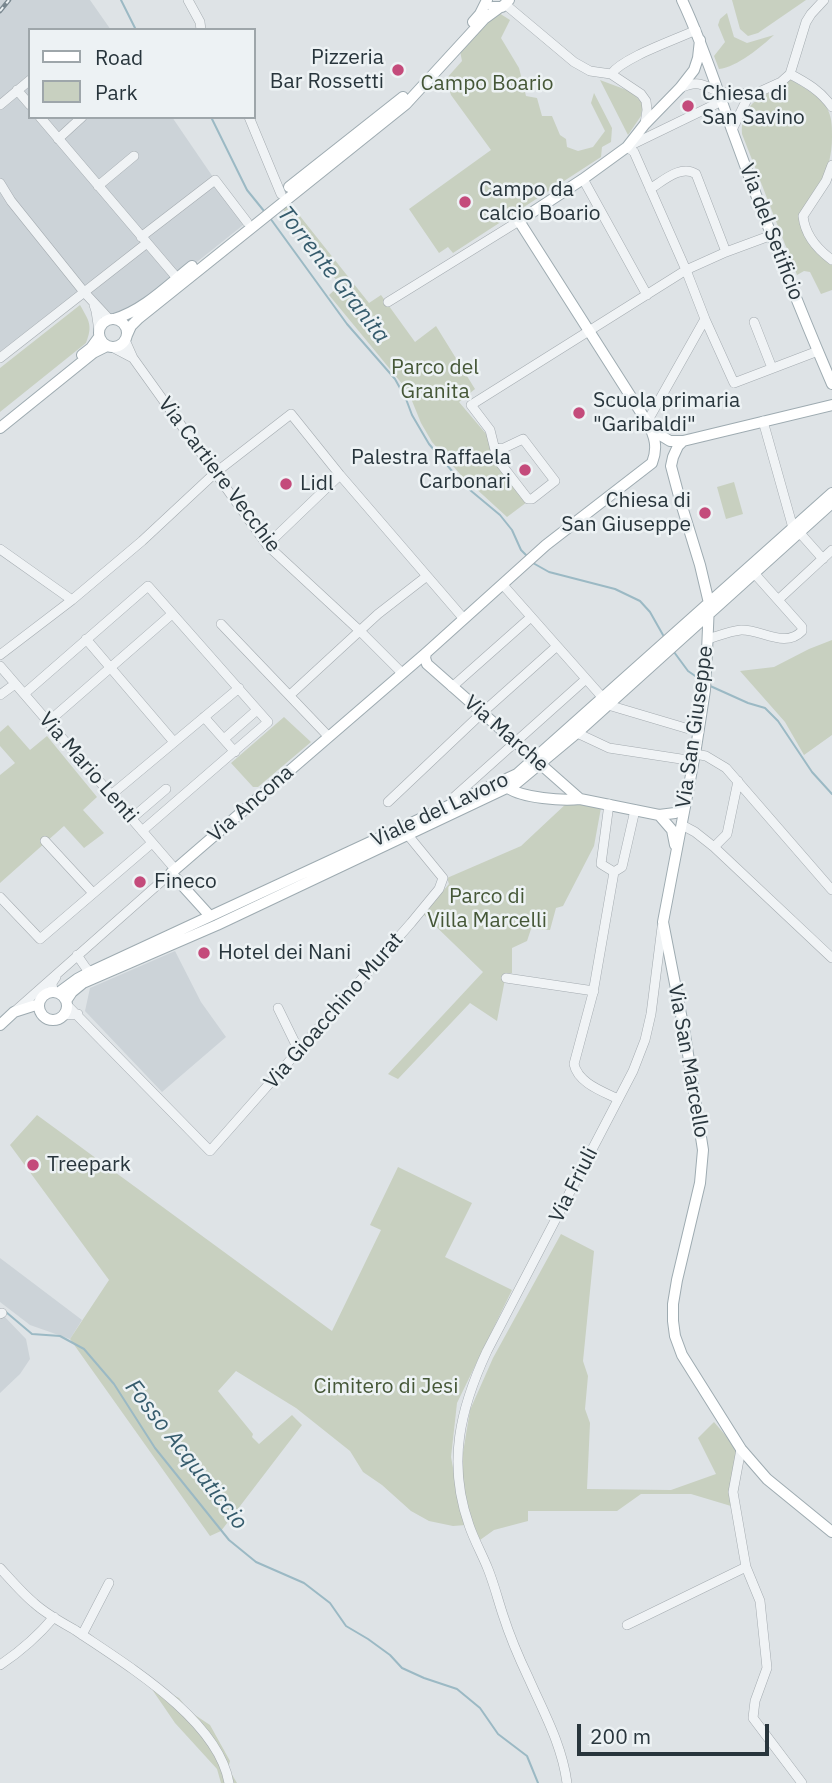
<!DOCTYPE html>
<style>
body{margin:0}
#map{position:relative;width:832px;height:1783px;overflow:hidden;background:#dee3e6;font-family:"IBM Plex Sans",sans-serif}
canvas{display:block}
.legend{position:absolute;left:28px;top:28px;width:228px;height:91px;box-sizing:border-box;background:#edf2f4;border:2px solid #9ea6aa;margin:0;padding:9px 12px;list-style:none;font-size:21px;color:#28353c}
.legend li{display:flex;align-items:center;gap:14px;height:35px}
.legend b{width:35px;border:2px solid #9ea6aa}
.scale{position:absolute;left:577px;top:1724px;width:192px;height:32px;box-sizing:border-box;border:4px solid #28353c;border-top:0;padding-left:9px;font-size:21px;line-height:24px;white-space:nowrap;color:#28353c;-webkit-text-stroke:5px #edf2f4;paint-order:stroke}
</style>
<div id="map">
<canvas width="832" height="1783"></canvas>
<ul class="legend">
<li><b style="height:9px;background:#fff"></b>Road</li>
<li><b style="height:19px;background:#c8d0c0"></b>Park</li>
</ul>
<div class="scale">200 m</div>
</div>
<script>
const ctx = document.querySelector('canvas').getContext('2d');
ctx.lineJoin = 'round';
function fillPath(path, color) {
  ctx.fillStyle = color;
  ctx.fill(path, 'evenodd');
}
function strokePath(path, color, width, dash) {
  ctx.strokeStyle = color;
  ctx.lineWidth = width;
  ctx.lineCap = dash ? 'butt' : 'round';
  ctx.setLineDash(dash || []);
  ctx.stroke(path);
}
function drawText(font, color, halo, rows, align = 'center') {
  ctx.font = font + ' "IBM Plex Sans",sans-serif';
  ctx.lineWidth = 5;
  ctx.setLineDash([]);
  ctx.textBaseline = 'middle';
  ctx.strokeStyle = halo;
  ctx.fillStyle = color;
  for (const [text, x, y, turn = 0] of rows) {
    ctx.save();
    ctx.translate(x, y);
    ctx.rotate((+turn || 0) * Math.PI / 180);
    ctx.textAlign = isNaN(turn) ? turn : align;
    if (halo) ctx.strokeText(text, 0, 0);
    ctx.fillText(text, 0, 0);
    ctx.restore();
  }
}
fillPath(new Path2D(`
 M0 0H90L111 30H30V117H172L215 180 247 222 138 309 114 319 84 292 0 358Z
 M175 951 201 1002 226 1037 162 1092 85 1011 90 988Z
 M0 1258 82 1320 70 1339 30 1325 0 1302Z
 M0 1315H3L26 1339 30 1359 20 1374 0 1393Z`), '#ccd3d8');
fillPath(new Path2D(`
 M732 0H806L758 33 748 36 740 29Z
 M499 13 510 20 501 38 519 68 526 96 537 98 542 116H552L560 135 566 139 567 147 578 151 593 147 605 131 591 103 594 93 612 128 611 142 602 147 601 157 453 253 448 247 439 253 409 209 491 150 451 95 446 79 462 61 460 51 481 29Z
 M727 13 734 37 747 43 774 35C761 47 737 67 719 69L714 56 725 42 718 25 720 19Z
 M790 79C802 87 817 94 825 105 832 115 832 125 832 137 832 172 816 193 800 223L832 263V290L821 294 810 272 804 271 797 275 742 134C741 122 744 112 753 103Z
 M600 80 632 92 643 104 641 116 628 135Z
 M288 201 369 303 381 295 415 342 436 326 475 389 459 402 487 435 527 502 507 517 460 474 432 442 421 423 408 391 329 295 340 285 281 207Z
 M80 305C89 321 93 325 86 343L0 412V368Z
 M734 482 743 514 726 519 717 487Z
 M832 640V735L804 755 785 722 740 671 774 667 809 649Z
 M284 717 311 742 258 787H253L231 763Z
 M8 725 30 750 47 736 97 797 83 810 104 833 84 848 64 826 0 883V775L15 763 0 746V732Z
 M568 802 601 808 594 846 563 906 556 908 550 930 531 929 527 941 512 948V973L506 974 497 1021 470 1003 398 1079 388 1074 483 972 423 914 449 884 447 878 521 846Z
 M37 1115 332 1331 381 1230 370 1225 398 1167 472 1203 445 1257 512 1290 457 1403 451 1457 458 1494 466 1525 453 1526 429 1521 411 1511 382 1485 363 1472 350 1451 296 1408 236 1371 218 1391 253 1434 252 1437 259 1444 292 1415 302 1425 221 1531 210 1536 70 1339 109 1280 10 1145Z
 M561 1234 594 1251 583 1361 588 1376 585 1409 590 1423 587 1489 671 1490 716 1474 698 1438 714 1422 739 1451 729 1491 731 1506 691 1494H641L617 1511H528V1521L494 1530 480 1540 466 1508 460 1471 470 1410 493 1358Z
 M147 1682 179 1698 189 1711 210 1725 230 1761 228 1768 237 1783H221L217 1769 175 1723Z`), '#c8d0c0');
strokePath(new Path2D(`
 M121 0 136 30
 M211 117 247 190 264 211
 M270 218 347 324 395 379 406 399 412 415 429 444 464 485 500 515 512 530 521 550 527 556
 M533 563 549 572 615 589 640 601 650 612 663 635
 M674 652 688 671 701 680
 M708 685 748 703 765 708 778 721 812 772 832 794
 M6 1312 32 1334 60 1336 84 1349 114 1384 155 1448 229 1540 256 1562 304 1583 330 1603 346 1626 368 1639 390 1655 402 1668 424 1678 457 1689 480 1708 498 1734 527 1756 538 1783`), '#9bb9c4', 2);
const minor = new Path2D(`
 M188 0 200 22 201 30
 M506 5 574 62 590 71 611 74 641 94 646 101 647 110 645 124
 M611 74C624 57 675 40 696 30
 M790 74C807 83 821 91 832 107
 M680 88C699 80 701 85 718 91 729 95 742 93 754 93
 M17 90 30 105
 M0 105 30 80
 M40 117 177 278
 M249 117 281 194
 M732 130 748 97 781 82 790 74 806 22 811 14 824 0
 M58 139 82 117
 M832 165 826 181 803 216C805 235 817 249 832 260
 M583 179 647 295
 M0 183 11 201 84 292 109 319
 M98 186 134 156
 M650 189C663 181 681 164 696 174L726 252
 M141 237 215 180 247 222
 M388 302 519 221
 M94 305 96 311 99 331
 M705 319 734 383 818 351
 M754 322 772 368
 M125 340 133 358 267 545 361 632 402 673
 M112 347 133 358
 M0 358 147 243
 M763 421 793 528
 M647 422 705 319 686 270 634 152 627 147 722 101
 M495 449 504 448 523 439 555 481 532 499H528L501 464 497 458 490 430 471 405 686 270 726 252 772 235
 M799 532 823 559
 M267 545 340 475
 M0 549 72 600
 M754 573 778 600 832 550
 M503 585 603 698
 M221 624 328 736
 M86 639 174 742
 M708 639C718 636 730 631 741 630 761 629 785 649 802 631V627L778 600
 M0 655 72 600 142 541 215 473 291 414 340 475 464 619
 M0 666 175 869
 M452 687 531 617
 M24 694 148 586 268 722 142 831
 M0 695 15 684
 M290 695 378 614 427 576
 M608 705 699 732
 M204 717 235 752
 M48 722 172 614
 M577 733 609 748 694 761
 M224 739 257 710
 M695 754 706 756 726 768 832 890
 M111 795 239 688
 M388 802 482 713 557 646
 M609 804 601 864 614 872 593 993 574 1064C578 1083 602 1091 618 1099
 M451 806 453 798 586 679
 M131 819 166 789
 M682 825 695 832 714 847 832 958
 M45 841 93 893
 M714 847 727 834 738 781
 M614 872 622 867 635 810
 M0 897 40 939 152 843
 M77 955 86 968 90 972
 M506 978 594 991
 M53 992 52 983 56 977
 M67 1005 210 1151 411 923 439 889 443 878 407 834
 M278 1008 299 1051
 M15 1011 171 873
 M63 1015 78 1014
 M0 1314 2 1313
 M746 1567 760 1601 767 1668 755 1701 753 1718 802 1783
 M0 1568C11 1580 22 1593 34 1603 46 1614 61 1622 75 1630 125 1664 218 1719 229 1783
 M627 1625 746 1567 733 1492 741 1449
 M82 1635 109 1583
 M0 1665C21 1651 38 1636 54 1617
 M567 1783C562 1745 544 1713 529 1679 519 1658 510 1637 503 1615 498 1600 494 1584 488 1569 482 1554 474 1540 469 1525 447 1463 460 1409 487 1351L633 1071 645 1040 651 1014 662 927`);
const major = new Path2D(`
 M682 0C702 42 716 86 732 130 763 215 796 301 832 384
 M493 7H502L509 0
 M473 22 480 14 487 0
 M289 187 403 97
 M99 333a14 14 0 1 1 28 0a14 14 0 1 1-28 0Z
 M114 319C144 310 168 285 192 266
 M127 335 131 326 139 318 406 104 484 19 499 8
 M82 355 91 348 99 337
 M0 428 93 353 107 346
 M652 430 670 441H683L832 405
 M683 441 678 446 673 457 671 466 680 500 700 565 709 603 707 652 705 690 695 754 663 922 685 1035 703 1150 700 1183 677 1280 673 1304V1321L675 1336 682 1355 741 1449 767 1479 832 1532
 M426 653 425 658 427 664 580 799 659 815 675 813 685 807
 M508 788C523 798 562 801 580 799
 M659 815 672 830 675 845
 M210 916 171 873 426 653 546 545 652 463C658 448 655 436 647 422L519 221 583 179 627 147 645 124 680 88 694 70 698 58 700 40
 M39 1006a14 14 0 1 1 28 0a14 14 0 1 1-28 0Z
 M58 993 77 979 90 972 517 774 832 493
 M66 1001 72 992 83 983 217 925 517 783 577 733 832 503
 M0 1025 14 1012 39 1004`);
strokePath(minor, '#a4abb0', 10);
strokePath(major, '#9eabb1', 12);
strokePath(minor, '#f0f3f5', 9);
strokePath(major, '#fff', 10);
const rail = new Path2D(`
 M0 11 9 0`);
strokePath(rail, '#79878f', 4.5);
strokePath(rail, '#edf2f4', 2, [5]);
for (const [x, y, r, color] of [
 [398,70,7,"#c44b7b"],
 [688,106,7,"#c44b7b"],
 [465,202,7,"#c44b7b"],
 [579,413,7,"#c44b7b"],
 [525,470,7,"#c44b7b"],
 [286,484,7,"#c44b7b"],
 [705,513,7,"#c44b7b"],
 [140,882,7,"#c44b7b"],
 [204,953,7,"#c44b7b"],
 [33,1165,7,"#c44b7b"]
]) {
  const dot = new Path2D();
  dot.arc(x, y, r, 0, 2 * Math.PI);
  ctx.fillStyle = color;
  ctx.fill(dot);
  strokePath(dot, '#edf2f4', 2.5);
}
drawText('21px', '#28353c', '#edf2f4', [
 ["Pizzeria",384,58,"right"],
 ["Bar Rossetti",384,82,"right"],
 ["Chiesa di",702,94],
 ["San Savino",702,118],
 ["Campo da",479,190],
 ["calcio Boario",479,214],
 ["Scuola primaria",593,401],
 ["\"Garibaldi\"",593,425],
 ["Palestra Raffaela",511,458,"right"],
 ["Carbonari",511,482,"right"],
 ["Lidl",300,484],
 ["Chiesa di",691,501,"right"],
 ["San Giuseppe",691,525,"right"],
 ["Fineco",154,882],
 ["Hotel dei Nani",218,953],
 ["Treepark",47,1165]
], 'left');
drawText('21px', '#455737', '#edf2f4', [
 ["Campo Boario",487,84],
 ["Parco del",435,368],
 ["Granita",435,392],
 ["Parco di",487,897],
 ["Villa Marcelli",487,921],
 ["Cimitero di Jesi",386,1387]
]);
drawText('21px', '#28353c', '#edf2f4', [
 ["Via del Setificio",771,232,69],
 ["Via Cartiere Vecchie",219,475,53],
 ["Via San Giuseppe",695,727,-82],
 ["Via Marche",506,734,41],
 ["Via Mario Lenti",88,768,49],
 ["Via Ancona",251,804,-41],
 ["Viale del Lavoro",440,810,-25],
 ["Via Gioacchino Murat",334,1011,-49],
 ["Via San Marcello",688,1061,80],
 ["Via Friuli",574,1185,-63]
]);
drawText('italic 23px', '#365c6d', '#edf2f4', [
 ["Torrente Granita",333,275,52],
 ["Fosso Acquaticcio",186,1455,52]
]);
</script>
